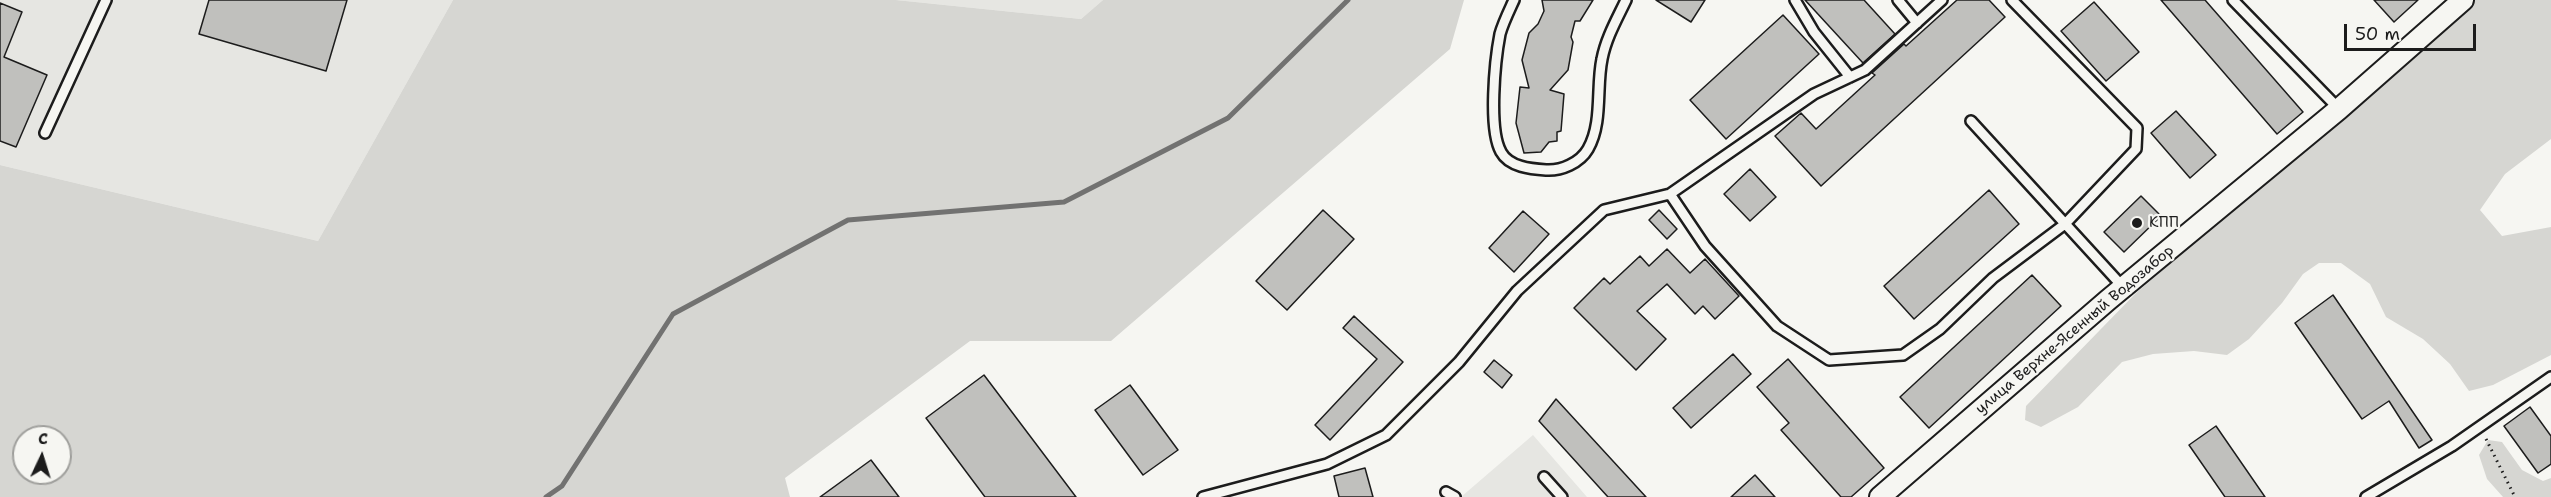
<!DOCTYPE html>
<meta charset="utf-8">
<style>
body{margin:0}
#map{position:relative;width:2551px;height:497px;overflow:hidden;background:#f6f6f2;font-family:"Shantell Sans",sans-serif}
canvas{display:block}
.north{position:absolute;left:12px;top:425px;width:60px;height:60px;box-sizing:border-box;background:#f6f6f2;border:2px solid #9f9f9c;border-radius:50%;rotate:4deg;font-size:16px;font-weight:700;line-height:24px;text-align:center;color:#1c1c1c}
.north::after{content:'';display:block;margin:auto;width:21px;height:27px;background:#1c1c1c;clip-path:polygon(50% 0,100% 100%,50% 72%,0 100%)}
.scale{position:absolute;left:2344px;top:24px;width:132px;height:27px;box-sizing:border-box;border:3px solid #1c1c1c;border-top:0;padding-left:8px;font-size:18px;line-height:21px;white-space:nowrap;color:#1c1c1c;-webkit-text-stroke:4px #f6f6f2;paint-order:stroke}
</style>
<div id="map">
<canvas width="2551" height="497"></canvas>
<div class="north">С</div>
<div class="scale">50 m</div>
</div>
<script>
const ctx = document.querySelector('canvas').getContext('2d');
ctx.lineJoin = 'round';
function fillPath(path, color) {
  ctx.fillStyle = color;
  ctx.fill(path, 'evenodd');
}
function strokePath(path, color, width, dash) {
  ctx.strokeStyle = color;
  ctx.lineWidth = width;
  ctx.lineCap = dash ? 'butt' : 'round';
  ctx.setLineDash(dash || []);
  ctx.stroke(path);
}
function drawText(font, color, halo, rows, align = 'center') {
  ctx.font = font + ' "Shantell Sans",sans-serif';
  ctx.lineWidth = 4.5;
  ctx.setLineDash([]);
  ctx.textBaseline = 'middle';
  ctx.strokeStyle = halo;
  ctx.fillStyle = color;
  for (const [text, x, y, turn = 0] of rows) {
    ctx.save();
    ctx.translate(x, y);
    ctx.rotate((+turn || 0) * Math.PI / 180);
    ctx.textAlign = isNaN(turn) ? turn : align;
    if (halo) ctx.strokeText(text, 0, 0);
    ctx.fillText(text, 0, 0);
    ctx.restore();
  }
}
fillPath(new Path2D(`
 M0 0H453L318 241 0 165Z
 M896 0H1103L1081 19Z
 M1533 435 1587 497H1461Z`), '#e6e6e2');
fillPath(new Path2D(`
 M453 0H896L1081 19 1103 0H1464L1450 49 1111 341H970L785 478 790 497H0V165L318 241ZM24 437H60V473H24Z
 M2475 0H2551V139L2505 174 2480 210 2502 236 2551 227V355L2493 385 2469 391 2450 364 2423 339 2386 317 2370 284 2341 263H2319L2303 274 2282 303 2249 339 2227 355 2194 351 2153 354 2122 362 2078 407 2041 427 2025 420 2026 406 2136 293Z
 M2488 440 2502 442 2522 470 2543 481 2551 478V497H2503L2487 479 2479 455Z`), '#d6d6d2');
strokePath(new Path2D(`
 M546 497 562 486 673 314 848 220 1064 202 1228 118 1348 0`), '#727271', 5);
const building = new Path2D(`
 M209 0H347L326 71 199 34Z
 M1542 0H1593L1580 21H1575L1571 37 1573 42 1568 70 1550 90 1564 94 1561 131 1557 132V141L1549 142 1541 152 1524 153 1516 123 1520 87 1529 88 1522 60 1529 33 1538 24 1544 11Z
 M1656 0H1705L1691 22Z
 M1805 0H1864L1895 34 1863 63Z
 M1957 0H1989L2005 17 1821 186 1775 136 1801 113 1816 129 1875 75 1872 73 1904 44 1906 46Z
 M2161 0H2205L2303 112 2277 134Z
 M2374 0H2418L2394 22Z
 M2094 2 2139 52 2106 81 2061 31Z
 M0 3 22 12 4 57 47 75 16 147 0 141Z
 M1783 15 1819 54 1726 139 1690 100Z
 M2176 111 2216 155 2190 178 2151 133Z
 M1750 169 1776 197 1750 221 1724 194Z
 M1989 190 2019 224 1914 319 1884 286Z
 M2141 196 2161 216 2124 252 2104 232Z
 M1323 210 1354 239 1287 310 1256 281Z
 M1659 210 1677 229 1667 239 1649 220Z
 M1523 211 1549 234 1514 272 1489 248Z
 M1667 249 1690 273 1705 259 1739 296 1715 319 1703 306 1695 314 1667 284 1637 311 1666 339 1636 370 1574 308 1604 278 1610 284 1640 256 1649 266Z
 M2032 275 2061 306 1929 428 1900 397Z
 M2333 295 2432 440 2419 448 2389 401 2362 419 2295 323Z
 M1354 316 1403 362 1330 440 1315 425 1377 359 1343 328Z
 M1733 354 1751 374 1691 428 1673 408Z
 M1788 359 1884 468 1851 497H1841L1781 430 1789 423 1757 387Z
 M1494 360 1512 375 1502 388 1484 372Z
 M984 375 1076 497H985L926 418Z
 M1130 385 1178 450 1143 475 1095 410Z
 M1556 399 1646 497H1608L1539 421Z
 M2530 407 2551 436V464L2538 473 2504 426Z
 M2216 426 2265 497H2225L2189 445Z
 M871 460 899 497H820Z
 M1365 468 1373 497H1339L1334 476Z
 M1755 475 1775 497H1731Z`);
fillPath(building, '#c0c0bd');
strokePath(building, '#1c1c1c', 1.5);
const lane = new Path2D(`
 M1514 0C1509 11 1503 23 1500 34 1495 60 1488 129 1501 152 1509 167 1531 169 1546 170 1561 171 1580 163 1588 149 1603 123 1596 87 1602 59 1606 38 1617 19 1626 0
 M1795 0 1814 32 1850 77
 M1898 0 1917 23
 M2233 0 2339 109
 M1971 121 2123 287
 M45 133 106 0
 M1670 194 1705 246 1777 326 1829 360 1903 355 1940 329 1993 278 2065 224 2136 149 2137 128 2012 0
 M1544 477 1562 497
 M1446 492 1455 497
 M1203 497 1327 464 1386 435 1459 362 1517 291 1604 210 1670 194 1814 94 1865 70 1942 0
 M2366 497 2452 446 2551 377`);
const street = new Path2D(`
 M1880 497 2108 300 2339 109 2463 0`);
strokePath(lane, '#1c1c1c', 14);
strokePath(street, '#1c1c1c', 24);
strokePath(new Path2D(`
 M2486 439 2515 497`), '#1c1c1c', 3, [1.5, 4.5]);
strokePath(lane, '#f6f6f2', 9);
strokePath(street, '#f6f6f2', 20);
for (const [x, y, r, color] of [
 [2137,223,6,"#1c1c1c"]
]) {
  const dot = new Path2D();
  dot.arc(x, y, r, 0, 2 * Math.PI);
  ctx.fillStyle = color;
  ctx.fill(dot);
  strokePath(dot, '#f6f6f2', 2);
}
drawText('15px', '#1c1c1c', '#f6f6f2', [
 ["КПП",2149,223]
], 'left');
drawText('15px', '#1c1c1c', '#f6f6f2', [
 ["улица Верхне-Ясенный Водозабор",2075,330,-40]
]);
</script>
